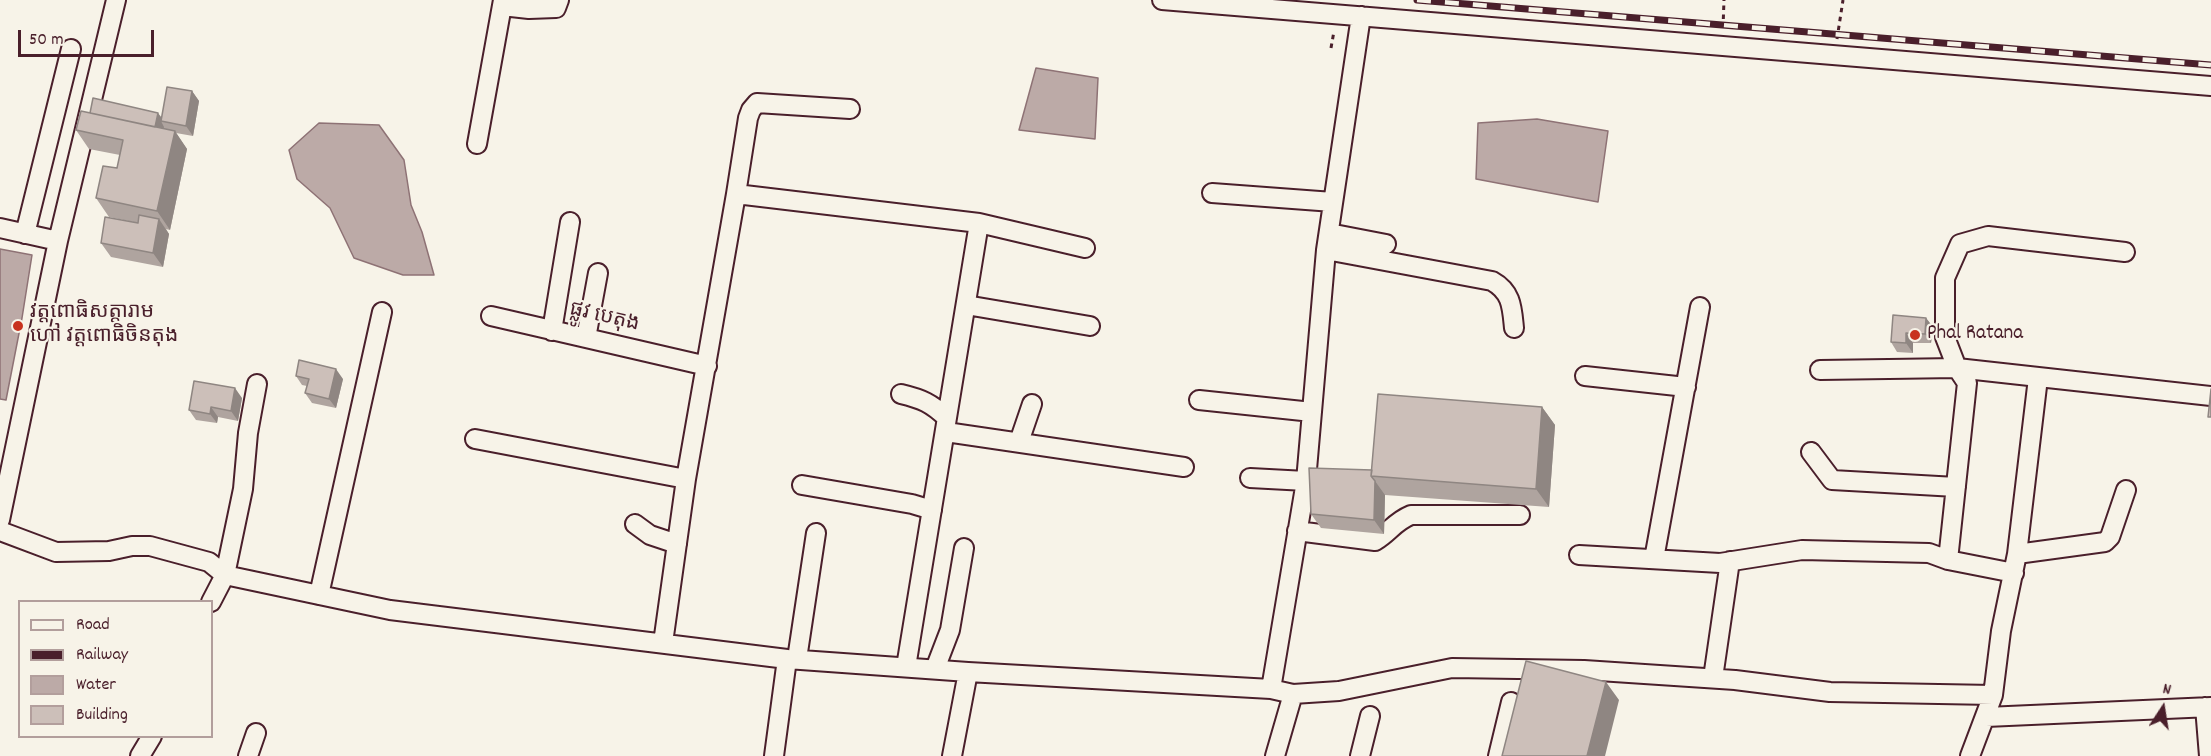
<!DOCTYPE html>
<meta charset="utf-8">
<style>
body{margin:0}
#map{position:relative;width:2211px;height:756px;overflow:hidden;background:#f7f3e8;font-family:Dekko,sans-serif}
canvas{display:block}
.legend{position:absolute;left:18px;top:600px;width:195px;height:138px;box-sizing:border-box;background:#f7f3e8;border:2px solid #b29e9c;margin:0;padding:8px 10px;list-style:none;font-size:18px;color:#4a1f2b}
.legend li{display:flex;align-items:center;gap:12px;height:30px}
.legend b{width:30px;border:2px solid #b29e9c}
.north{position:absolute;left:2133px;top:678px;width:60px;height:60px;-webkit-text-stroke:4px #f7f3e8;paint-order:stroke;rotate:12deg;font-size:16px;font-weight:700;line-height:24px;text-align:center;color:#4a1f2b}
.north::after{content:'';display:block;margin:auto;width:21px;height:27px;background:#4a1f2b;clip-path:polygon(50% 0,100% 100%,50% 72%,0 100%)}
.scale{position:absolute;left:18px;top:30px;width:136px;height:27px;box-sizing:border-box;border:3px solid #4a1f2b;border-top:0;padding-left:8px;font-size:18px;line-height:21px;white-space:nowrap;color:#4a1f2b;-webkit-text-stroke:4px #f7f3e8;paint-order:stroke}
</style>
<div id="map">
<canvas width="2211" height="756"></canvas>
<ul class="legend">
<li><b style="height:8px;background:#f7f3e8"></b>Road</li>
<li><b style="height:8px;background:#4a1f2b"></b>Railway</li>
<li><b style="height:16px;background:#bcaaa7"></b>Water</li>
<li><b style="height:16px;background:#ccbfb9"></b>Building</li>
</ul>
<div class="north">N</div>
<div class="scale">50 m</div>
</div>
<script>
const ctx = document.querySelector('canvas').getContext('2d');
ctx.lineJoin = 'round';
function fillPath(path, color) {
  ctx.fillStyle = color;
  ctx.fill(path, 'evenodd');
}
function strokePath(path, color, width, dash) {
  ctx.strokeStyle = color;
  ctx.lineWidth = width;
  ctx.lineCap = dash ? 'butt' : 'round';
  ctx.setLineDash(dash || []);
  ctx.stroke(path);
}
function drawText(font, color, halo, rows, align = 'center') {
  ctx.font = font + ' Dekko,"Noto Sans Khmer",sans-serif';
  ctx.lineWidth = 4.5;
  ctx.setLineDash([]);
  ctx.textBaseline = 'middle';
  ctx.strokeStyle = halo;
  ctx.fillStyle = color;
  for (const [text, x, y, turn = 0] of rows) {
    ctx.save();
    ctx.translate(x, y);
    ctx.rotate((+turn || 0) * Math.PI / 180);
    ctx.textAlign = isNaN(turn) ? turn : align;
    if (halo) ctx.strokeText(text, 0, 0);
    ctx.fillText(text, 0, 0);
    ctx.restore();
  }
}
const water = new Path2D(`
 M1036 68 1098 78 1095 139 1019 130Z
 M1537 119 1608 131 1598 202 1476 179 1478 123Z
 M319 123 379 125 404 160 411 205 422 232 434 275H403L354 258 330 208 297 179 289 150Z
 M0 249 32 255 22 318 6 400 0 399Z`);
fillPath(water, '#bcaaa7');
strokePath(water, '#8e7275', 1.5);
const minor = new Path2D(`
 M1162 0 2211 86
 M502 6 529 9 556 8 559 0
 M477 144 503 0
 M1212 193 1333 202
 M736 194 748 118 751 110 757 103 850 109
 M979 223 1085 248
 M0 228 58 241
 M1329 233 1386 244
 M25 234 71 49
 M1326 250 1492 281C1512 292 1512 308 1514 328
 M966 305 1090 326
 M491 316 707 366
 M552 331 570 222
 M586 338 598 273
 M1820 370 1957 368 2211 396
 M1585 376 1686 387
 M901 394C922 399 931 403 947 418
 M1199 400 1312 412
 M946 432 1184 467
 M475 439 686 479
 M1019 442 1032 404
 M1811 452 1832 480 1956 487
 M1250 478 1306 481
 M802 485 912 504 932 510
 M0 520 58 241 116 0
 M635 524 650 535 677 544
 M0 531 56 552 109 551 132 546H150L209 562 225 575 390 610 787 659 968 672 1271 689 1293 694 1339 691 1452 668 1584 670 1735 680 1830 692 1993 695
 M1297 531 1375 541C1390 532 1394 522 1411 515H1520
 M2017 554 2105 542 2110 537 2126 490
 M1579 555 1720 563 1802 550 1929 553 1948 560 2014 573
 M1654 559 1700 307
 M1948 560 1967 383 1957 368 1945 337V278L1960 244 1988 236 2125 252
 M319 595 382 312
 M211 602 225 575 243 489 248 433 257 384
 M663 643 686 479 736 194 979 223 906 667
 M797 659 816 533
 M935 669 950 630 964 548
 M1713 678 1730 561
 M1271 689 1306 481 1326 250 1361 16
 M2205 707 2209 756
 M1986 717 2211 707
 M140 756 152 736
 M248 756 256 733
 M774 756 787 659
 M952 756 968 672
 M1275 756 1293 694
 M1360 756 1370 716
 M1498 756 1511 702
 M1970 756 1993 695 2001 631 2017 554 2038 378`);
strokePath(minor, '#4a1f2b', 22);
strokePath(new Path2D(`
 M1723 28 1724 0
 M1837 39 1843 0
 M1331 48 1334 31`), '#4a1f2b', 3, [4.5, 4.5]);
strokePath(minor, '#f7f3e8', 18);
const rail = new Path2D(`
 M1417 0 2211 65`);
strokePath(rail, '#4a1f2b', 7);
strokePath(rail, '#f7f3e8', 4.5, [14]);
fillPath(new Path2D(`
 M192 91 199 101 193 136 176 133 187 149 170 230 166 229 169 234 163 267 111 257 101 243 138 223 109 217 96 198 117 168 120 155 89 149 76 130 90 113 161 117Z
 M1926 318 1933 327 1931 343H1913V353L1897 352 1891 342Z
 M296 376 343 379 336 408 312 403 305 393 307 386 302 385Z
 M242 398 238 421 218 417 217 423 196 420 189 410Z
 M1542 407 1555 425 1549 507 1385 495 1384 534 1321 528 1311 514 1372 470Z`), '#afa49f');
fillPath(new Path2D(`
 M192 91 199 101 193 136 186 126Z
 M158 113 165 122 161 121 164 127 161 140 154 131Z
 M175 131 187 149 170 230 157 211Z
 M159 219 169 234 163 267 153 253Z
 M1926 318 1933 327 1931 343 1925 334Z
 M1906 333 1913 343V353L1906 343Z
 M336 369 343 379 336 408 329 399Z
 M235 388 242 398 238 421 231 411Z
 M211 407 218 417 217 423 210 414Z
 M1542 407 1555 425 1549 507 1536 489Z
 M1375 481 1385 495 1384 534 1374 520Z
 M1606 682 1619 700 1605 756H1587Z`), '#8f8682');
const building = new Path2D(`
 M167 87 192 91 186 126 161 121Z
 M93 98 158 113 155 127 90 113Z
 M81 111 175 131 157 211 96 198 103 166 117 168 123 140 76 130Z
 M139 215 159 219 153 253 101 243 105 217 138 223Z
 M1893 315 1926 318 1925 334 1906 333V343L1891 342Z
 M299 360 336 369 329 399 305 393 309 379 296 376Z
 M194 381 235 388 231 411 211 407 210 414 189 410Z
 M2211 389V417H2208Z
 M1378 394 1542 407 1536 489 1371 476Z
 M1309 468 1372 470 1371 476 1375 481 1374 520 1311 514Z
 M1526 661 1606 682 1587 756H1502Z`);
fillPath(building, '#ccbfb9');
strokePath(building, '#8f8682', 1.5);
for (const [x, y, r, color] of [
 [18,326,6,"#c8321e"],
 [1915,335,6,"#c8321e"]
]) {
  const dot = new Path2D();
  dot.arc(x, y, r, 0, 2 * Math.PI);
  ctx.fillStyle = color;
  ctx.fill(dot);
  strokePath(dot, '#f7f3e8', 2);
}
drawText('21px', '#4a1f2b', '#f7f3e8', [
 ["វត្តពោធិសត្តារាម",30,314],
 ["ហៅ វត្តពោធិចិនតុង",30,338],
 ["Phal Ratana",1927,335]
], 'left');
drawText('21px', '#4a1f2b', '#f7f3e8', [
 ["ផ្លូវ បេតុង",604,319,13]
]);
</script>
